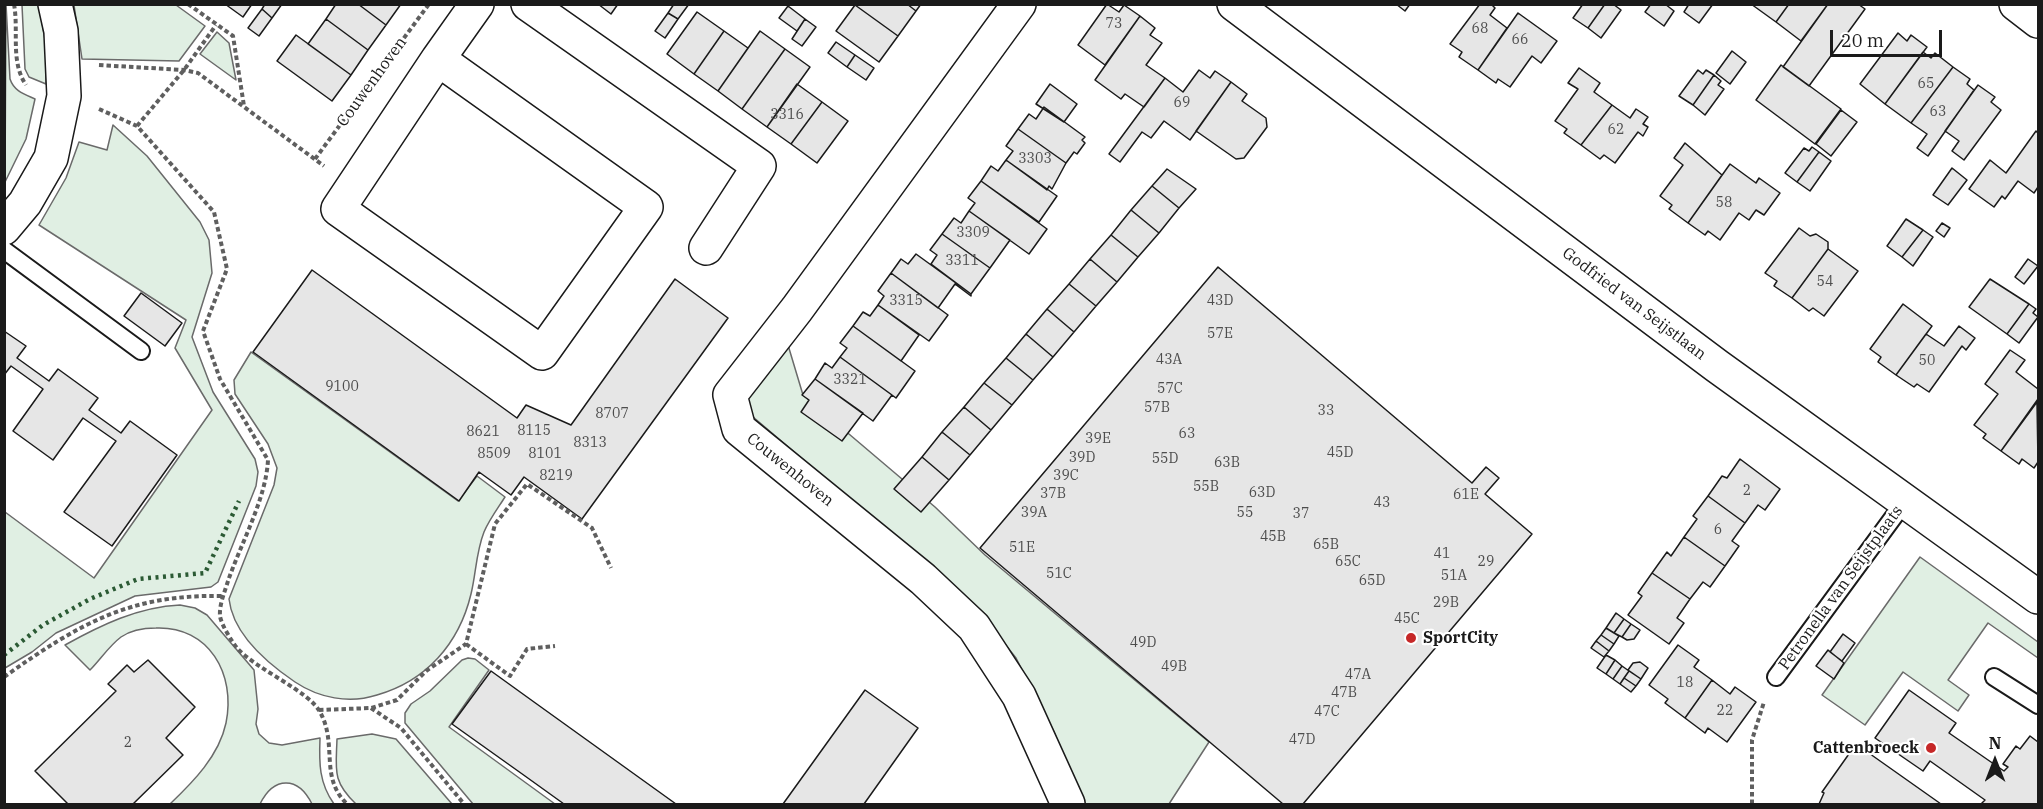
<!DOCTYPE html>
<style>
body{margin:0}
#map{position:relative;width:2043px;height:809px;overflow:hidden;background:#fff;font-family:"IBM Plex Serif",serif}
canvas{display:block}
.frame{position:absolute;inset:0;border:6px solid #1a1a1a;pointer-events:none}
.north{position:absolute;left:1965px;top:731px;width:60px;height:60px;-webkit-text-stroke:4px #fff;paint-order:stroke;rotate:0deg;font-size:16px;font-weight:700;line-height:24px;text-align:center;color:#1a1a1a}
.north::after{content:'';display:block;margin:auto;width:21px;height:27px;background:#1a1a1a;clip-path:polygon(50% 0,100% 100%,50% 72%,0 100%)}
.scale{position:absolute;left:1830px;top:30px;width:112px;height:27px;box-sizing:border-box;border:3px solid #1a1a1a;border-top:0;padding-left:8px;font-size:18px;line-height:21px;white-space:nowrap;color:#1a1a1a;-webkit-text-stroke:4px #fff;paint-order:stroke}
</style>
<div id="map">
<canvas width="2043" height="809"></canvas>
<div class="frame"></div>
<div class="north">N</div>
<div class="scale">20 m</div>
</div>
<script>
const ctx = document.querySelector('canvas').getContext('2d');
ctx.lineJoin = 'round';
function fillPath(path, color) {
  ctx.fillStyle = color;
  ctx.fill(path, 'evenodd');
}
function strokePath(path, color, width, dash) {
  ctx.strokeStyle = color;
  ctx.lineWidth = width;
  ctx.lineCap = dash ? 'butt' : 'round';
  ctx.setLineDash(dash || []);
  ctx.stroke(path);
}
function drawText(font, color, halo, rows, align = 'center') {
  ctx.font = font + ' "IBM Plex Serif",serif';
  ctx.lineWidth = 4.5;
  ctx.setLineDash([]);
  ctx.textBaseline = 'middle';
  ctx.strokeStyle = halo;
  ctx.fillStyle = color;
  for (const [text, x, y, turn = 0] of rows) {
    ctx.save();
    ctx.translate(x, y);
    ctx.rotate((+turn || 0) * Math.PI / 180);
    ctx.textAlign = isNaN(turn) ? turn : align;
    if (halo) ctx.strokeText(text, 0, 0);
    ctx.fillText(text, 0, 0);
    ctx.restore();
  }
}
const green = new Path2D(`
 M6 4 10 79C14 91 24 94 35 99L26 139 5 182Z
 M22 5H39L46 45V84L29 77 25 69Z
 M74 5H176L205 26 179 61 82 59Z
 M217 32 229 43 236 80 200 54Z
 M113 125 147 156 200 222 209 240 212 273 192 337 213 392 255 459 258 472 256 486 218 582 211 587 135 596 56 633 32 652 5 668V512L94 578 212 410 175 348 186 320 39 225 66 178 79 142 107 150Z
 M785 335 803 395 935 507 985 555 1209 742 1169 804H1083L1054 732 1016 658 973 604 746 411 747 385Z
 M251 352 458 501 477 476 505 497C498 508 489 520 484 532 476 552 476 574 471 594 459 644 426 681 377 695 349 704 319 698 295 682 267 663 233 635 229 599L274 485 277 468 268 444 235 394 234 380Z
 M1920 557 2038 642V658L1988 623 1948 680 1969 695 1958 711 1903 672 1865 725 1822 695Z
 M180 605 195 608 207 615 254 670 258 709 256 724 259 734 269 743 282 745 320 738C319 763 319 783 334 804H312C298 776 274 776 260 804H170C193 782 219 756 226 723 236 674 209 626 156 628 145 628 131 630 121 637 109 646 100 660 90 670L65 645C101 625 138 607 180 605Z
 M468 658 475 659 489 670 449 727 555 804H473L405 723V713L411 704 430 691 462 660Z
 M372 734 396 739 452 804H356C332 781 336 770 337 739Z`);
fillPath(green, '#e0efe3');
strokePath(green, '#6a6a6a', 1.5);
const building = new Path2D(`
 M225 4H252L243 17Z
 M265 4H282L272 18 262 9Z
 M336 4H358L386 25 368 50 326 19Z
 M358 4H401L386 25Z
 M598 4H618L611 14Z
 M674 4H689L678 19 668 13Z
 M907 4 916 11 898 36 855 5Z
 M907 4H921L916 11Z
 M1107 4 1119 12 1124 5 1140 16 1105 65 1078 45Z
 M1396 4H1410L1405 11Z
 M1480 4H1491L1495 8 1490 15 1507 28 1478 70 1459 57 1462 52 1450 44Z
 M1583 4H1605L1588 28 1573 18Z
 M1605 4H1613L1621 10 1601 38 1588 28Z
 M1651 4H1665L1674 11 1664 26 1645 12Z
 M1689 4H1713L1699 23 1684 12Z
 M1751 4H1789L1776 22Z
 M1789 4H1828L1801 41 1776 22Z
 M1828 4H1858L1865 9 1809 86 1783 67Z
 M855 5 898 36 879 62 836 31Z
 M788 6 805 19 797 31 779 18Z
 M262 9 272 18 259 36 248 28Z
 M697 12 724 31 694 74 667 54Z
 M668 13 678 19 665 38 655 31Z
 M1518 13 1557 41 1541 63 1532 56 1510 87 1498 79 1496 83 1478 70Z
 M1140 16 1155 28 1150 35 1162 43 1146 65 1165 78 1144 107 1125 94 1121 99 1095 80Z
 M326 19 368 50 351 75 308 44Z
 M805 19 816 27 802 46 792 39Z
 M724 31 748 48 718 91 694 74Z
 M760 31 785 49 742 109 718 91Z
 M1898 33 1907 41 1911 35 1927 47 1885 104 1860 84Z
 M296 35 351 75 332 101 277 61Z
 M836 42 855 55 847 67 828 53Z
 M785 49 810 67 767 127 742 109Z
 M1732 51 1746 62 1730 84 1716 73Z
 M1923 52 1931 58 1935 53 1953 67 1911 123 1885 104Z
 M855 55 874 68 866 80 847 67Z
 M1781 65 1841 109 1815 144 1756 100Z
 M1953 67 1970 79 1967 84 1974 90 1928 156 1917 148 1927 134 1911 123Z
 M1579 68 1600 83 1594 92 1612 105 1581 145 1564 133 1567 129 1555 121 1578 89 1568 83Z
 M1199 70 1210 78 1215 71 1231 82 1190 140 1164 121 1151 138 1142 132 1120 162 1109 154 1165 78 1183 92Z
 M1698 70 1703 74 1706 70 1714 75 1693 105 1679 96Z
 M1714 75 1721 81 1718 85 1724 89 1705 115 1693 105Z
 M1231 82 1247 94 1242 101 1266 118 1267 127 1244 158 1236 159 1196 131Z
 M797 84 822 102 791 144 767 127Z
 M1050 84 1077 104 1064 122 1036 104Z
 M1978 85 1995 97 1991 102 2001 110 1964 160 1952 151 1959 141 1945 131Z
 M822 102 848 121 817 163 791 144Z
 M1612 105 1630 118 1636 109 1648 117 1643 124 1648 127 1643 136 1638 132 1615 163 1604 155 1600 159 1581 145Z
 M1044 107 1085 137 1082 140 1085 143 1077 154 1074 152 1066 163 1018 129 1029 114 1036 119Z
 M1841 110 1857 122 1831 156 1816 144Z
 M1018 129 1066 163 1052 189 1049 186 1047 190 1006 160 1013 151 1006 146Z
 M2036 131 2038 133V187L2034 193 2018 181 2005 199 2002 196 1994 207 1969 189 1990 160 2006 173Z
 M1685 143 1722 175 1688 223 1669 209 1672 205 1660 196 1683 165 1674 158Z
 M1812 147 1819 152 1797 182 1785 173 1804 148 1809 151Z
 M1819 152 1831 161 1810 191 1797 182Z
 M1006 160 1057 196 1039 222 981 181 991 166 998 171Z
 M1730 164 1756 183 1759 178 1780 193 1764 215 1756 210 1749 220 1739 213 1720 240 1708 231 1705 235 1688 223Z
 M1952 168 1967 180 1948 205 1933 195Z
 M1167 169 1196 189 1179 208 1152 186Z
 M981 181 1047 229 1029 254 969 211 975 203 968 198Z
 M1152 186 1179 208 1159 233 1131 210Z
 M1131 210 1159 233 1138 257 1111 235Z
 M969 211 1010 240 990 268 942 234 954 218 961 223Z
 M1906 219 1923 230 1902 257 1887 246Z
 M1942 223 1950 228 1944 237 1936 231Z
 M1799 228 1810 236 1816 234 1828 242V249L1792 298 1774 286 1777 281 1765 273Z
 M1923 230 1933 237 1913 266 1902 257Z
 M942 234 990 268 971 294 931 264 937 255 930 250Z
 M1111 235 1138 257 1117 282 1090 259Z
 M1828 249 1858 271 1824 316 1813 308 1809 311 1792 298Z
 M916 254 971 294V296L955 284 938 308 891 273 901 259 908 264Z
 M1090 259 1117 282 1096 306 1069 284Z
 M2028 259 2038 266 2024 284 2015 277Z
 M1218 267 1472 483 1486 467 1499 478 1485 494 1532 534 1303 804H1283L980 548Z
 M312 270 517 418 526 405 571 425 675 279 728 318 582 519 524 477 511 495 479 472 459 501 253 352Z
 M891 273 948 315 929 341 878 305 884 296 878 291Z
 M1990 279 2029 304 2007 334 1969 307Z
 M1069 284 1096 306 1074 332 1047 309Z
 M141 293 182 323 165 346 124 316Z
 M1903 304 1932 326 1896 375 1878 362 1881 357 1870 349Z
 M2029 304 2036 309 2033 313 2038 317 2019 343 2007 334Z
 M878 305 919 335 901 361 853 326 863 312 870 316Z
 M1047 309 1074 332 1053 357 1026 334Z
 M853 326 915 371 896 398 840 357 847 348 840 343Z
 M1959 326 1975 338 1966 350 1962 346 1929 392 1917 384 1914 387 1896 375 1926 334 1944 346Z
 M4 331 26 346 17 358 49 381 58 369 98 398 89 410 121 433 130 421 177 455 112 546 64 512 116 441 83 418 53 460 13 431 43 389 11 366 4 375Z
 M1026 334 1053 357 1033 380 1006 358Z
 M2010 350 2025 360 2016 372 2038 389V399L2001 451 1983 438 1986 434 1974 425 1998 394 1985 384Z
 M840 357 892 395 873 421 815 379 825 363 832 368Z
 M1006 358 1033 380 1012 405 984 383Z
 M815 379 863 413 842 441 801 412 809 400 802 395Z
 M984 383 1012 405 991 430 964 407Z
 M2037 402 2038 462 2034 468 2022 459 2019 464 2001 451Z
 M964 407 991 430 970 455 942 432Z
 M942 432 970 455 949 480 922 457Z
 M922 457 949 480 921 512 894 489Z
 M1740 459 1780 489 1765 510 1758 505 1745 523 1708 496 1722 476 1727 478Z
 M1708 496 1745 523 1732 541 1739 546 1725 566 1684 537 1697 519 1693 516Z
 M1684 537 1725 566 1710 587 1703 582 1690 599 1652 573 1667 552 1671 556Z
 M1652 573 1690 599 1677 618 1684 623 1669 644 1628 615 1642 596 1638 593Z
 M1616 613 1624 619 1614 633 1606 628Z
 M1624 619 1631 624 1622 637 1614 633Z
 M1631 624 1640 630 1634 639 1627 640 1622 637Z
 M1606 628 1619 636 1614 644 1601 635Z
 M1843 634 1855 643 1842 661 1830 652Z
 M1601 635 1614 644 1609 651 1596 641Z
 M1596 641 1609 651 1604 657 1591 648Z
 M1678 645 1699 660 1694 667 1712 680 1685 718 1665 703 1668 699 1649 685Z
 M1828 650 1844 663 1834 679 1816 666Z
 M1606 655 1615 660 1606 674 1597 668Z
 M148 660 195 707 166 738 183 755 133 804H68L35 771 116 691 108 684 127 665 134 672Z
 M1615 660 1622 666 1613 679 1606 674Z
 M1640 662 1648 668 1641 679 1628 670 1633 663Z
 M1622 666 1629 671 1620 684 1613 679Z
 M491 671 534 702 676 804H564L525 776 452 724Z
 M1629 671 1641 679 1636 686 1624 678Z
 M1624 678 1636 686 1631 692 1620 684Z
 M1712 680 1730 694 1735 687 1756 702 1727 742 1708 728 1705 733 1685 718Z
 M865 690 918 728 864 804H783Z
 M1909 690 1956 723 1949 733 2004 771 2008 767 2003 764 2016 746 2020 749 2030 736 2038 742V804H1981L1985 800 1930 761 1923 771 1875 738Z
 M1856 744 1941 804H1819L1824 793 1822 792Z`);
fillPath(building, '#e6e6e6');
strokePath(building, '#1a1a1a', 1.5);
const lane = new Path2D(`
 M4 250 141 351
 M1776 677 1906 500
 M1994 677 2038 705`);
const street = new Path2D(`
 M528 4 759 166 706 248
 M1019 4 797 309 730 395 739 429 923 579 974 627 1019 696 1068 804
 M1234 4 1717 366 2038 597
 M2016 4 2038 21
 M438 59 646 207 542 353 338 209Z
 M438 59 477 4
 M4 228 25 203 51 158 64 96 61 31 55 4`);
strokePath(lane, '#1a1a1a', 20);
strokePath(street, '#1a1a1a', 36);
strokePath(new Path2D(`
 M14 4C19 32 10 61 26 85
 M188 4 233 36 244 106
 M99 65 184 70 198 73 324 166
 M99 109 137 126 214 212 227 269 203 331 220 379 268 460C266 499 241 543 228 581 225 591 219 605 220 616 221 624 232 642 237 648 257 670 309 691 320 712 338 744 319 777 347 804
 M137 126 184 70 216 25
 M315 159 429 4
 M466 644 510 676 527 649 555 646
 M4 677C79 624 129 594 223 596
 M371 708 401 728 464 804
 M319 710 371 708 397 700 426 671 466 644 495 524 527 484 592 528 611 568
 M1752 804V740L1764 702`), '#5f5f5f', 4, [4.5, 3]);
strokePath(lane, '#fff', 16);
strokePath(street, '#fff', 33);
strokePath(new Path2D(`
 M4 655 43 625 90 599 138 579 205 573 239 501`), '#2b5a34', 4.5, [3, 4.5]);
for (const [x, y, r, color] of [
 [1411,638,6,"#c62828"],
 [1931,748,6,"#c62828"]
]) {
  const dot = new Path2D();
  dot.arc(x, y, r, 0, 2 * Math.PI);
  ctx.fillStyle = color;
  ctx.fill(dot);
  strokePath(dot, '#fff', 2);
}
drawText('14px', '#4d4d4d', null, [
 ["73",1114,24],
 ["68",1480,29],
 ["66",1520,40],
 ["65",1926,84],
 ["69",1182,103],
 ["63",1938,112],
 ["3316",787,115],
 ["62",1616,130],
 ["3303",1035,159],
 ["58",1724,203],
 ["3309",973,233],
 ["3311",962,261],
 ["54",1825,282],
 ["3315",906,301],
 ["43D",1220,301],
 ["57E",1220,334],
 ["43A",1169,360],
 ["50",1927,361],
 ["3321",850,380],
 ["9100",342,387],
 ["57C",1170,389],
 ["57B",1157,408],
 ["33",1326,411],
 ["8707",612,414],
 ["8115",534,431],
 ["8621",483,432],
 ["63",1187,434],
 ["39E",1098,439],
 ["8313",590,443],
 ["45D",1340,453],
 ["8509",494,454],
 ["8101",545,454],
 ["39D",1082,458],
 ["55D",1165,459],
 ["63B",1227,463],
 ["8219",556,476],
 ["39C",1066,476],
 ["55B",1206,487],
 ["2",1747,491],
 ["63D",1262,493],
 ["37B",1053,494],
 ["61E",1466,495],
 ["43",1382,503],
 ["39A",1034,513],
 ["55",1245,513],
 ["37",1301,514],
 ["6",1718,530],
 ["45B",1273,537],
 ["65B",1326,545],
 ["51E",1022,548],
 ["41",1442,554],
 ["65C",1348,562],
 ["29",1486,562],
 ["51C",1059,574],
 ["51A",1454,576],
 ["65D",1372,581],
 ["29B",1446,603],
 ["45C",1407,619],
 ["49D",1143,643],
 ["49B",1174,667],
 ["47A",1358,675],
 ["18",1685,683],
 ["47B",1344,693],
 ["22",1725,711],
 ["47C",1327,712],
 ["47D",1302,740],
 ["2",128,743]
]);
drawText('16px', '#1a1a1a', '#fff', [
 ["Couwenhoven",372,82,-54],
 ["Godfried van Seijstlaan",1634,304,37],
 ["Couwenhoven",790,470,39],
 ["Petronella van Seijstplaats",1841,588,-54]
]);
drawText('bold 16px', '#1a1a1a', '#fff', [
 ["SportCity",1423,638],
 ["Cattenbroeck",1919,748,"right"]
], 'left');
</script>
